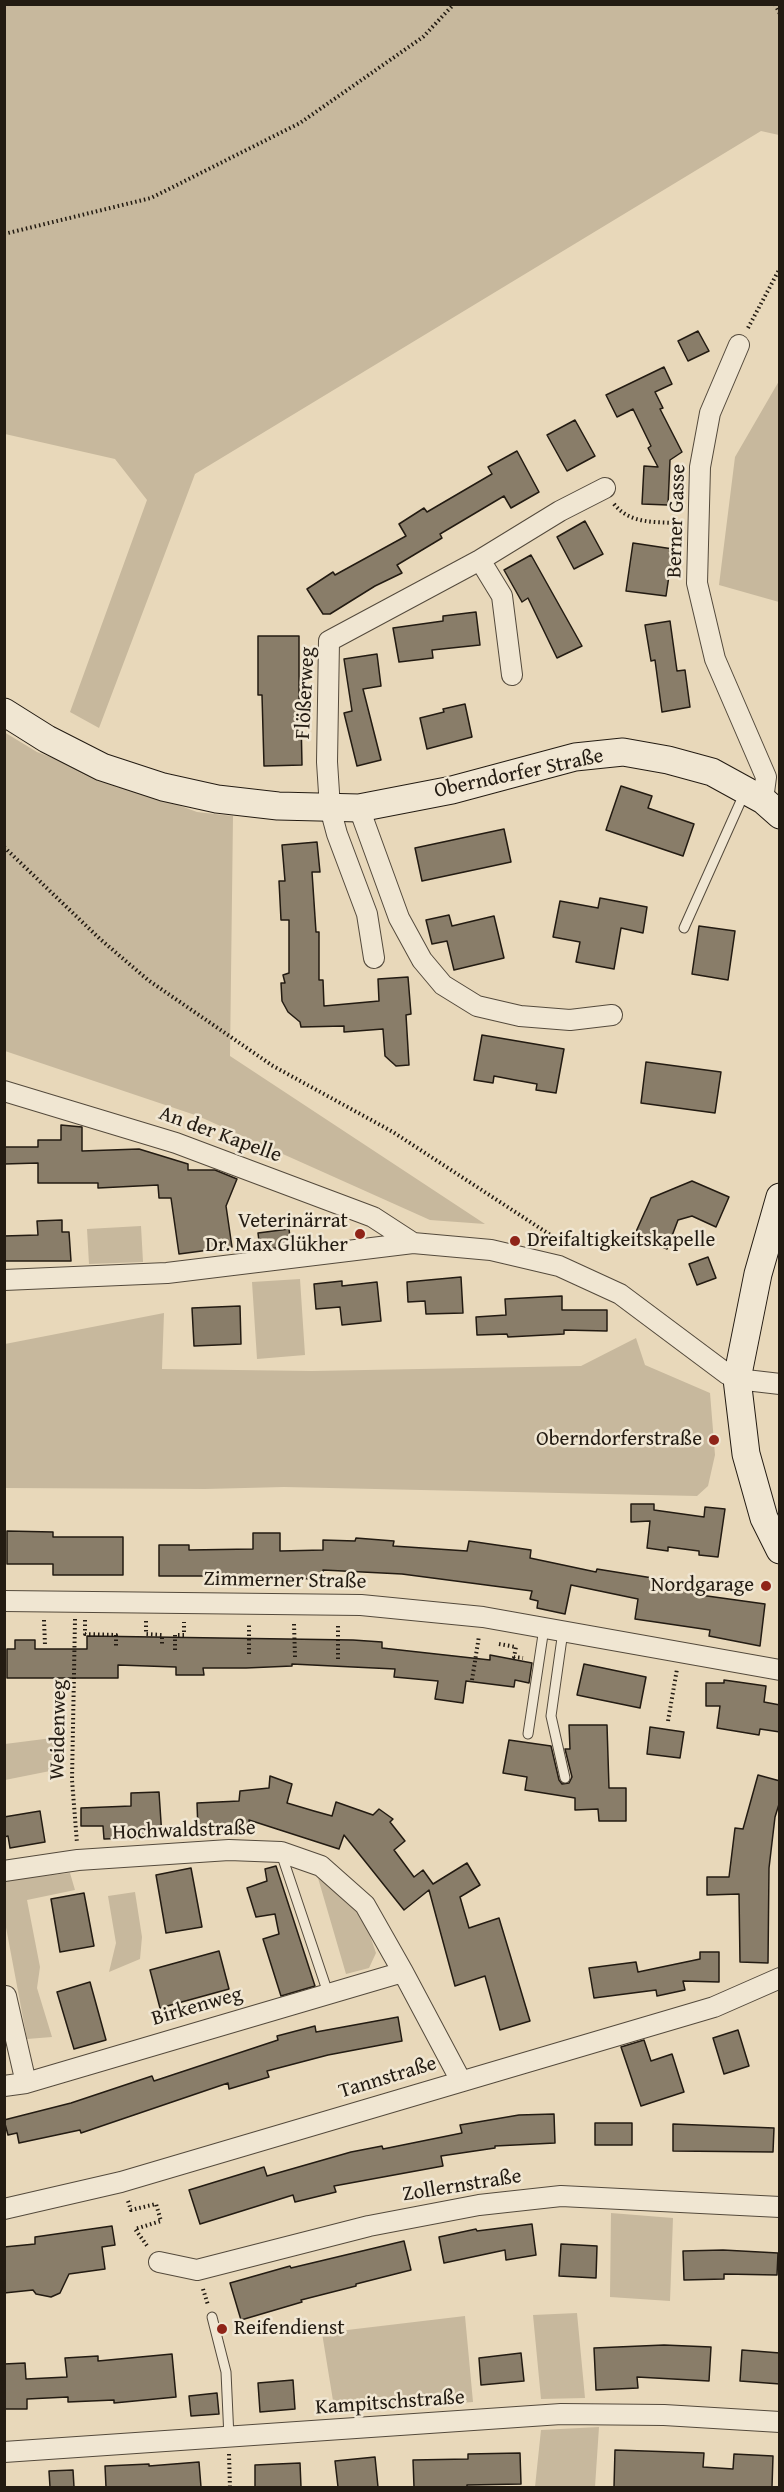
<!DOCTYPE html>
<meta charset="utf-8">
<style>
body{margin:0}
#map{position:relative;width:784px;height:2492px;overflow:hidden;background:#e8d8ba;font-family:"Gentium Book Plus",serif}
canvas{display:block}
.frame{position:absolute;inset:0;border:6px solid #231b12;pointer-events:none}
</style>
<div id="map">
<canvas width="784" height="2492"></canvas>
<div class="frame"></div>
</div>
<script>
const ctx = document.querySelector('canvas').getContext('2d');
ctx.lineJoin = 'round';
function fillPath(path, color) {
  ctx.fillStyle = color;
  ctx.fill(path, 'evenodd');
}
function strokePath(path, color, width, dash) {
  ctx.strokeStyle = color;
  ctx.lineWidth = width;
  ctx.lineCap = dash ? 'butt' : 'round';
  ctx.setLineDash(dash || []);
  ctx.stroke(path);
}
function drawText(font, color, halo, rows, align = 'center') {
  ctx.font = font + ' "Gentium Book Plus",serif';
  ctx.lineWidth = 5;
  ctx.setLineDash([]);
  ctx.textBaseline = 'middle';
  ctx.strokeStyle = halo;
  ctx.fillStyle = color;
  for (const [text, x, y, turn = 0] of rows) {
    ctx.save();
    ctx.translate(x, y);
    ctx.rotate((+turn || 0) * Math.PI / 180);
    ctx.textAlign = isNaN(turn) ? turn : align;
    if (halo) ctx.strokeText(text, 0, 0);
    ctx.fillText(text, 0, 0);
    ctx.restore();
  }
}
fillPath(new Path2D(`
 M5 4 779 5V135L761 131 195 474 99 728 70 712 147 500 115 459 5 434Z
 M779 381V602L719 585 735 457Z
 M4 732 37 752 197 812 233 816 230 1056 485 1224 430 1220 198 1116 5 1051Z
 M141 1226 143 1262 89 1264 87 1229Z
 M300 1279 305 1355 257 1359 252 1282Z
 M164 1313 162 1369 312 1371 581 1366 636 1338 645 1365 710 1393 715 1455 708 1486 697 1496 284 1487 205 1489 5 1488V1344Z
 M60 1737V1769L5 1780V1744Z
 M70 1873 75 1890 27 1900 40 1967 37 1988 52 2037 27 2039 5 1922 4 1880Z
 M318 1878 346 1898 366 1924 376 1953 369 1968 346 1974Z
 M135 1892 142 1937 140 1959 109 1972 116 1943 108 1896Z
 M611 2213 673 2218 670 2301 610 2297Z
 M577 2313 585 2398 541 2399 533 2315Z
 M465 2316 473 2402 335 2413 322 2333Z
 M599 2427 595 2487H535L541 2430Z`), '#c7b89d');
const building = new Path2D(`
 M698 331 709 351 688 361 678 341Z
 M664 367 672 384 655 392 663 408 660 409 682 452 670 460 668 505 642 504 644 466 658 467 648 448 651 446 633 409 617 417 606 395Z
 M575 420 595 456 567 471 547 435Z
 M517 451 539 492 511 508 504 496 440 534 442 538 397 565 402 573 375 586 330 614H323L307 589 333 572 335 575 406 536 399 524 424 508 427 512 492 474 488 467Z
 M585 521 603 554 574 569 557 537Z
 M633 543 673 549 666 596 626 591Z
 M531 555 582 646 557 658 528 598 522 602 504 570Z
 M476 612 480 645 432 650 433 658 399 662 393 628 443 621V616Z
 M670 621 677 671 685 670 690 707 662 712 655 660 651 661 645 625Z
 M258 636H299V717H301L302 765 264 766 262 695H258Z
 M377 654 381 686 363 689 381 760 357 766 344 713 352 711 344 659Z
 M465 704 472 737 427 749 420 718 444 712 443 709Z
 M621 786 652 796 648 808 694 824 683 856 606 830Z
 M504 829 511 862 422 881 415 848Z
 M317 842 320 872H312L316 932H319V980H323L324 1006 379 1001 378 979 408 977 411 1014 406 1015 409 1065 396 1066 385 1056 383 1029 344 1032V1026L301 1027 300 1022 288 1012 282 1001 281 983H285L283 975 289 973V920H281L279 881H285L282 845Z
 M600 898 647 907 643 933 621 928 614 969 576 962 580 942 553 937 560 901 598 908Z
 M449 915 452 926 494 916 504 958 454 970 447 941 432 944 426 920Z
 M699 926 735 931 728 980 692 974Z
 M482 1035 564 1049 556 1093 536 1090 537 1084 515 1080 494 1076 493 1083 474 1080Z
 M646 1062 721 1072 715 1113 641 1103Z
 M61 1125 82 1127V1151L139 1149 188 1164V1170H215L237 1179 226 1206 232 1247 179 1254 171 1198H159L158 1185 98 1188V1183H38V1163L4 1164V1147H38V1140H61Z
 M692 1181 729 1197 716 1227 692 1216 678 1220 667 1249 635 1234 651 1198Z
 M62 1220V1232H69L71 1261H4V1236L38 1235 37 1221Z
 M289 1229 291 1246 260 1250 258 1233Z
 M708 1257 716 1278 697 1285 689 1264Z
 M461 1277 463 1313 426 1314 425 1301 408 1302 407 1282Z
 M342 1281V1286L377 1282 381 1321 342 1325 340 1307 316 1309 314 1284Z
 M562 1296V1310H607V1331L564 1330V1334L508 1337 507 1334 477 1335 476 1317 506 1315 505 1299Z
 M240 1306 241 1344 194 1346 192 1308Z
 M631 1504H654V1510L704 1517 705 1507 725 1509 718 1557 699 1555V1551L668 1547V1551L647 1548 650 1521 631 1522Z
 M7 1531 53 1532V1537H123V1575H53V1564H7Z
 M253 1533H280V1551L323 1550V1540L355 1541 356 1538 394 1541 393 1546 467 1551 469 1541 531 1550 530 1558 596 1572 597 1569 702 1586 700 1595 765 1604 760 1646 709 1636 710 1630 635 1619 638 1599 571 1585 565 1614 537 1608 538 1601 530 1599 532 1591 402 1574 323 1570 324 1579 253 1578V1576H159V1545H189V1550L253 1549Z
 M87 1636 353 1640 382 1642V1648L490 1660V1655L532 1663 529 1683 515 1680 514 1687 466 1681 463 1703 435 1699 438 1681 394 1677 395 1669 353 1667 292 1664V1666L246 1668H203L204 1675H176V1667L118 1665V1678H7V1649H15V1640H35V1649H87Z
 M584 1664 646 1677 640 1708 577 1695Z
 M724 1680 766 1686 764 1702 780 1705V1732L760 1729 759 1735 717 1728 720 1706H706V1683H724Z
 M569 1725H607L609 1788H626V1821H599L598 1809 575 1810V1798L525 1790 527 1777 503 1773 509 1740 551 1746 559 1780 562 1784 569 1783 572 1777 565 1749H570Z
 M650 1727 684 1732 680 1758 647 1754Z
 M758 1775 780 1781V1801L775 1817 769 1868 768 1963 740 1962 739 1894 707 1895V1877H729L735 1828 743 1829Z
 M270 1776 292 1784 287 1803 314 1811 332 1816 336 1802 373 1815 379 1809 393 1819 390 1822 405 1841 394 1850 414 1877 423 1870 433 1884 467 1863 480 1885 460 1897 469 1928 499 1918 530 2021 500 2030 485 1976 455 1986 429 1890 404 1910 344 1835 339 1849 249 1820 250 1828 198 1830 197 1803 239 1801 240 1791 269 1788Z
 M159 1792 162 1837 104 1839 103 1826H81V1808L131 1806V1793Z
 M40 1811 45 1842 10 1848 8 1836 4 1837V1817Z
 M276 1866 315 1986 281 1996 263 1939 279 1934 275 1914 256 1917 247 1888 267 1881 265 1869Z
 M191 1868 202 1927 166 1933 156 1875Z
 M84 1893 94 1946 60 1952 51 1899Z
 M219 1951 229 1989 160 2008 150 1970Z
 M700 1952H719V1982L683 1981 685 1990 657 1996 656 1990 594 1998 589 1968 636 1962 638 1972 700 1959Z
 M90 1982 106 2040 74 2049 57 1992Z
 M398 2017 402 2041 328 2055 267 2071 269 2077 229 2089 228 2083 81 2133 80 2130 19 2143 17 2133 8 2135 4 2120 71 2103 152 2076 154 2081 278 2040 277 2036 315 2026 316 2032Z
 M738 2030 749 2066 724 2074 713 2038Z
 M644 2040 651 2061 672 2054 684 2092 641 2106 621 2047Z
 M554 2114 555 2143 495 2146V2148L441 2156 443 2166 334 2186 336 2192 295 2202 293 2195 200 2224 189 2190 264 2167 267 2176 351 2152 382 2146 383 2149 462 2133 460 2125 519 2115Z
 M595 2123H632V2145H595Z
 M673 2124 774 2128 773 2152 673 2151Z
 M532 2224 536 2255 506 2260 505 2250 444 2263 439 2237 476 2229 477 2231Z
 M112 2226 115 2245 102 2247 105 2269 69 2274 60 2293 51 2297 36 2294 33 2290 4 2293V2247L35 2244V2237Z
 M404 2241 411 2270 356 2284V2286L301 2300 302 2302 241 2320 230 2283 290 2266 291 2268Z
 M561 2244 597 2246 596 2278 559 2276Z
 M723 2250 778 2253 777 2275 724 2274V2279L684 2280 683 2251Z
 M664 2345 711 2347 709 2381 637 2377 638 2388 596 2390 594 2348Z
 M742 2350 780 2353V2384L740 2381Z
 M521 2353 524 2381 481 2385 479 2358Z
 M172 2354 176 2397 114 2403V2400L68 2402V2397L27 2399V2409H4V2364L25 2363 26 2379 67 2377 65 2358 98 2356V2361Z
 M293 2380 295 2409 260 2412 258 2383Z
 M217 2393 219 2414 191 2416 189 2396Z
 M615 2450 704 2453 703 2467 733 2469 734 2454 773 2456 772 2487H614Z
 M520 2453 521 2484 467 2485V2487H414L413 2460 468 2459V2454Z
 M375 2457 378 2487H338L335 2461Z
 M199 2462 201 2487H106L105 2466 149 2464V2466Z
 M300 2463 301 2487H255V2465Z
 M73 2470 74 2487H50L49 2471Z`);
fillPath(building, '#897d69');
strokePath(building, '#231b12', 1.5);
const lane = new Path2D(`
 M684 928 744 794
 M563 1631 551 1716 565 1778
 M528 1734 544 1628
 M281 1853 328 1993
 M212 2317 226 2372 229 2438`);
const street = new Path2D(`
 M739 345 710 413 700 467 697 583 715 659 766 777 763 800
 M480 560 502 596 512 675
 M359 808 399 918 422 960 443 985 477 1006 520 1016 570 1020 612 1015
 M374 958 367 914 337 834 330 808 327 762 329 641 480 560 560 511 605 488
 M4 1091 176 1143 373 1217 413 1243
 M4 1280 167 1273 413 1243 491 1250 559 1266 620 1294 727 1374 737 1379 780 1384
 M4 1601 361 1605 483 1617 780 1670
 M4 1871 78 1860 229 1850 281 1852 321 1866 365 1905 403 1972 461 2081
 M6 1996 26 2083
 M4 2086 26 2083 403 1972
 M4 2209 121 2182 714 2007 780 1978
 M159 2262 197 2270 369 2226 479 2205 561 2196 780 2207
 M4 2452 561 2414 664 2415 780 2422`);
const secondary = new Path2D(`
 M4 712 47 739 102 767 163 787 217 799 278 806 359 808 452 790 575 757 623 752 668 760 712 772 763 800 780 815
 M780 1197 758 1274 737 1379 746 1454 764 1518 780 1550`);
strokePath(lane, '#544a3c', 11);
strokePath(street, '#544a3c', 22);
strokePath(secondary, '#231b12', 29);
strokePath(new Path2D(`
 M775 4 780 14
 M4 234 151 198 300 123 423 37 454 4
 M748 328 780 268
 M614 504C630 524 655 522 679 523
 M4 847 100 939 148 980 273 1066 393 1132 555 1238 559 1245
 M75 1619 72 1780 77 1843
 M44 1620 45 1645
 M85 1620V1634L116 1635V1646
 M146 1621V1634L162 1635V1645
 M294 1624 295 1657
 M499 1644 516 1647 514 1657 523 1658
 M175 1650V1635H184V1622
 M249 1654V1623
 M338 1659V1624
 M472 1680 479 1636
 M668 1721 677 1669
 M128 2201 131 2210 156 2204 161 2221 135 2229 148 2247
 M203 2289 208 2305
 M229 2454 230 2488`), '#231b12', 4, [1.5, 3]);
strokePath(lane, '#f0e6d2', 9);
strokePath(street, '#f0e6d2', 20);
strokePath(secondary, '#f0e6d2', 27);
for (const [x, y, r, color] of [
 [360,1234,6,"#8f2418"],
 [515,1241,6,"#8f2418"],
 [714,1440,6,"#8f2418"],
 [766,1586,6,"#8f2418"],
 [222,2329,6,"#8f2418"]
]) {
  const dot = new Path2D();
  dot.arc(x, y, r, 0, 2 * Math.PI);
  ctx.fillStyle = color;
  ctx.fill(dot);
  strokePath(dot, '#f0e6d2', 2);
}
drawText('21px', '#231b12', '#f0e6d2', [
 ["Berner Gasse",677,521,-88],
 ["Flößerweg",306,693,-87],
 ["Oberndorfer Straße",519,774,-12],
 ["An der Kapelle",220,1135,20],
 ["Zimmerner Straße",285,1581,1],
 ["Weidenweg",59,1730,-89],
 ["Hochwaldstraße",184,1831,-2],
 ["Birkenweg",197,2007,-16],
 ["Tannstraße",388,2078,-17],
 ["Zollernstraße",462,2186,-9],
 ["Kampitschstraße",390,2403,-4]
]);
drawText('21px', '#231b12', '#f0e6d2', [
 ["Veterinärrat",348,1222],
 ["Dr. Max Glükher",348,1246],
 ["Dreifaltigkeitskapelle",527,1241,"left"],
 ["Oberndorferstraße",702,1440],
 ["Nordgarage",754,1586],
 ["Reifendienst",234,2329,"left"]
], 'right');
</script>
